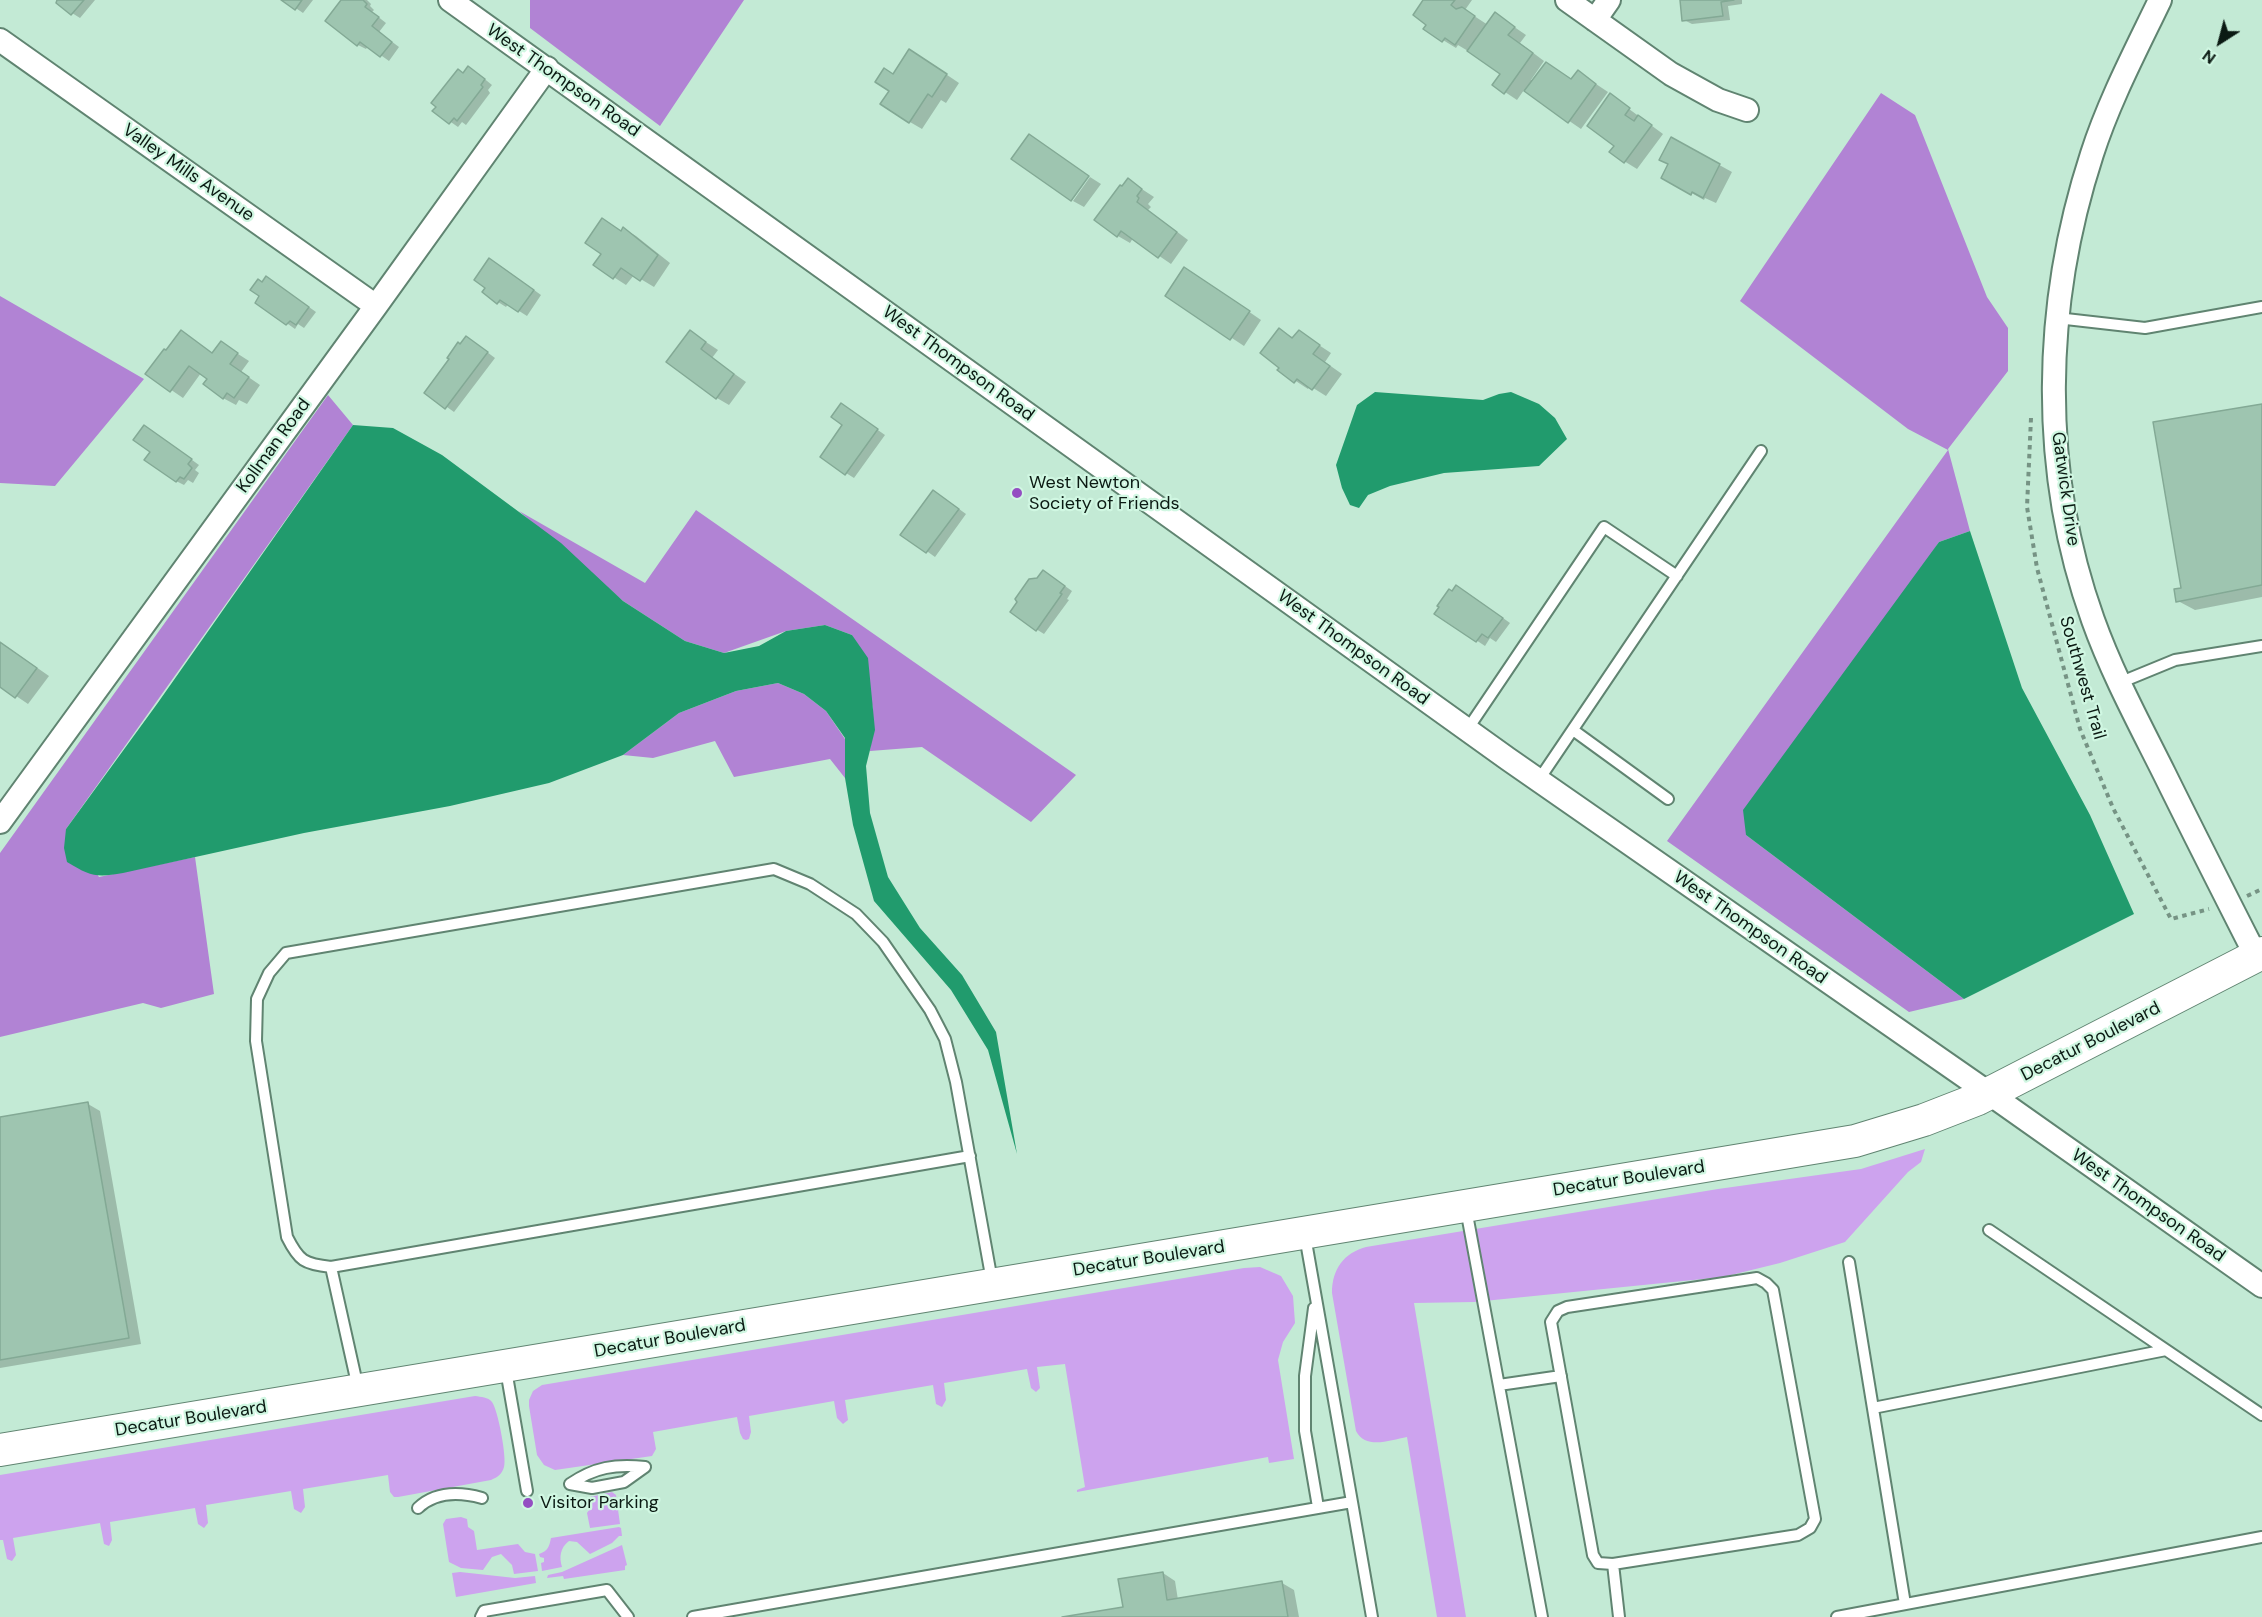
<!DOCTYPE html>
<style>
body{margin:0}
#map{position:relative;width:2262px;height:1617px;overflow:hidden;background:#c3ead5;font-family:"DM Sans",sans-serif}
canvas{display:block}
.north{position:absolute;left:2190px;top:12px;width:60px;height:60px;-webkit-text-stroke:4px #d0f7e2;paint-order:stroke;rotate:216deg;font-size:16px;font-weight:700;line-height:24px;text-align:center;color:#0b1a13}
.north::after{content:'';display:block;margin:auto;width:21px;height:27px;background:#0b1a13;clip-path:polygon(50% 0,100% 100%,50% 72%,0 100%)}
</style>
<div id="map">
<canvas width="2262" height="1617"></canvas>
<div class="north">N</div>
</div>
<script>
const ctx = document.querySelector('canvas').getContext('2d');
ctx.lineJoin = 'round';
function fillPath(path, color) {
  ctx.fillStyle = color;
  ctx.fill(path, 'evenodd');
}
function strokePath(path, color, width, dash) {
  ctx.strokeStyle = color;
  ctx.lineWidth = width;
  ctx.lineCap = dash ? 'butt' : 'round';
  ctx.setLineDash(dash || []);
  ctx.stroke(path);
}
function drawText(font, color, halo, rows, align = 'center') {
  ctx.font = font + ' "DM Sans",sans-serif';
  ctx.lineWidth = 4.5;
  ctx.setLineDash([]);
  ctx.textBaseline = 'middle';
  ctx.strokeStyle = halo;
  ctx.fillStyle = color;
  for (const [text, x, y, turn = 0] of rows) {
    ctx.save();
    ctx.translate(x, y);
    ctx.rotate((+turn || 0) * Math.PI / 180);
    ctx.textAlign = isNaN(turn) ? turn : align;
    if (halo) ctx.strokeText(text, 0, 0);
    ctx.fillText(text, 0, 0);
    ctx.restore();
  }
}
fillPath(new Path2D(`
 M1925 1149 1921 1162 1908 1172 1845 1242 1780 1263 1723 1277 1474 1302 1414 1303 1466 1617H1437L1407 1437C1390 1440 1366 1450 1356 1431L1332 1293C1332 1269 1344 1253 1366 1247L1718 1189 1861 1169Z
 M1260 1267 1281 1276 1293 1296 1295 1323 1283 1342 1278 1360 1294 1459 1269 1463 1268 1457 1077 1492V1490L1085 1487 1065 1364 1037 1367 1040 1388 1036 1392 1031 1388 1027 1369 944 1383 946 1400 942 1407 936 1404 933 1385 845 1400 848 1420 843 1424 837 1418 834 1401 749 1416 751 1432 749 1439 746 1440 743 1439 740 1433 737 1417 653 1432 656 1449 652 1456 555 1470 544 1465 537 1455 529 1406V1400L533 1391 542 1385 1244 1268Z
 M475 1396C481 1397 488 1397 492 1402 498 1410 507 1458 504 1467 502 1474 498 1477 491 1480L398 1497H394L390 1492 388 1475 303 1489 305 1507 301 1513 294 1509 291 1491 206 1505 208 1523 204 1528 198 1524 195 1508 110 1522 112 1540 109 1546 104 1544 100 1523 13 1538 16 1555 12 1561 7 1559 3 1540H0V1475Z
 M612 1492 616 1495 620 1524 590 1528 587 1513 591 1507 590 1497Z
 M461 1517 467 1519 468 1527 474 1531 477 1550 518 1544 525 1552 535 1554 538 1571 514 1574 512 1565 501 1554 492 1557 483 1570 461 1568 449 1562 443 1524 446 1519Z
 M619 1527 621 1528 622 1536H619L612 1543 590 1554 577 1542 569 1541C560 1548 559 1557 562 1567L542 1571 541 1563 544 1562V1558L540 1557 539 1554C548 1551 549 1547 551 1538Z
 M622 1545 627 1565 625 1566V1570L564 1579 563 1576 547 1578 548 1575 562 1572Z
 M460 1572 515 1578 535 1576 536 1583 456 1597 452 1573Z`), '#cda3ee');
fillPath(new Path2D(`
 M530 0H744L660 126 530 28Z
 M1881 93 1915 115 1987 297 2008 328V371L1948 449 1970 531 1939 542 1746 835 1964 999 1909 1012 1667 841 1948 450 1908 429 1740 301Z
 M0 296 144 379 55 486 0 483Z
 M328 395 353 425 66 829 99 877 195 857 214 994 161 1008 143 1003 0 1037V853Z
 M696 510 1076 775 1031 822 922 747 870 751 873 708 852 635 825 625 786 631 724 653 685 641 623 601 519 511 645 583Z
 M778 683 804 694 826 711 845 739V778L830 759 734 777 715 741 653 758 623 755 679 713 736 691Z`), '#b183d4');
fillPath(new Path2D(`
 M1375 392 1483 400 1499 394 1511 392 1539 404 1555 418 1567 439 1539 466 1444 473 1390 486 1368 495 1359 508 1350 505 1342 488 1336 465 1357 405Z
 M353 425 393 428 442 455 561 543 623 601 685 641 724 653 759 646 786 631 825 625 852 635 868 658 875 730 866 766 870 813 888 877 920 928 962 975 996 1032 1017 1154 988 1050 951 990 874 901 853 825 845 778V738L826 711 804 694 778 683 736 691 679 713 623 755 549 783 450 806 304 833 123 873C96 878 90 876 67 862L64 848 66 829 157 704Z
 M1970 531 2022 688 2090 815 2134 914 1964 999 1746 835 1743 810 1939 542Z`), '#219b6d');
fillPath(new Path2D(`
 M59 0H95L80 18 72 13Z
 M284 0H313L303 13Z
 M343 0H367L371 4 370 6 374 10 372 12 386 23 379 32 399 47 389 61 368 46 366 49 358 45 327 21Z
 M1425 0H1472L1465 10 1488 25 1507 22 1526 35 1520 43 1544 61 1531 80 1534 81 1572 80 1578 72 1608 92 1581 129 1524 90 1517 100 1505 92 1502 74 1468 51 1458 45 1456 48 1425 29 1429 24Z
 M1683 0H1742V4L1728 6 1730 20 1692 24 1684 20Z
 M922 58 959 83 946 103 941 100 922 129 910 122 891 91 893 75Z
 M476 72 492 85 488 90 490 93 466 125 462 122 458 127 435 111 464 74Z
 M1610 95 1663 134 1637 169 1624 161 1616 145Z
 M1672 139 1732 172 1716 203 1705 198 1704 200 1663 177 1669 164Z
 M1090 177 1101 184 1084 207 1073 201Z
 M1128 180 1154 197 1148 204 1151 207 1148 210 1188 240 1171 264 1133 238 1130 243 1118 236 1123 188Z
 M624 229 636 236 670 263 654 287 634 275 626 285 595 265Z
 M498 264 541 295 527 316 508 304 506 307 498 302Z
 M1197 276 1261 320 1244 346 1167 295Z
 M274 282 316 312 304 328 298 324 295 329 257 302 261 296 262 284Z
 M1279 330 1294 338 1299 332 1331 353 1325 362 1342 374 1326 396 1310 386 1308 389 1279 370Z
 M691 332 718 350 712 358 746 382 729 405 717 398Z
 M221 343 249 361 241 372 260 385 247 404 239 400 236 405 223 398 209 378 201 373 183 398 148 374 213 354Z
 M475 343 495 358 454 412 426 392Z
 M2262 405V597L2195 610 2178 601Z
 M849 410 885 435 854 478 846 473Z
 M152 431 199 465 195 470 199 473 193 483 188 480 184 485 176 481 152 452Z
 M941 496 966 514 935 557 903 534Z
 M1051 576 1072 591 1067 599 1069 600 1044 634 1036 629 1019 601Z
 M1465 591 1510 623 1496 642 1490 638 1485 646 1437 614Z
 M0 642 49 676 28 704 0 685Z
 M88 1104 100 1111 141 1344 0 1368V1119Z
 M1163 1573 1175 1581 1178 1600 1282 1583 1294 1590 1299 1617H1071L1125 1608Z`), '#0003');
const building = new Path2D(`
 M57 0H84L71 15 56 3Z
 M281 0H302L295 10Z
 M341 0H363L367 4 365 7 379 17 372 26 392 42 380 57 360 42 357 46 325 21Z
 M1423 0H1455L1451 5 1456 9 1462 7 1475 16 1455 45 1445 38 1442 42 1423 29 1426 25 1413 15Z
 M1680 0H1734L1721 2 1723 16 1682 21Z
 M1495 12 1515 27 1508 35 1533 53 1504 94 1492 85 1500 74 1467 51Z
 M909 49 947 74 932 97 928 94 909 123 880 104 889 91 875 82 884 68 893 74Z
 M1546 62 1571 79 1578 70 1596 84 1568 123 1524 91Z
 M468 66 485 79 481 85 483 87 457 121 454 118 449 124 432 111 436 107 431 103 458 69 463 73Z
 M1610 93 1630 108 1625 115 1634 121 1638 115 1652 125 1624 163 1609 152 1614 146 1587 126Z
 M1029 134 1089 176 1071 201 1011 159Z
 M1671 137 1720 164 1703 198 1692 192 1691 195 1661 178 1668 164 1659 160Z
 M1128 178 1142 189 1137 196 1139 198 1137 202 1177 232 1158 258 1121 231 1117 237 1094 220 1120 185 1122 186Z
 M602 218 621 231 623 227 658 255 640 281 621 268 613 279 593 265 601 254 585 243Z
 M489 258 534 290 518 312 500 300 497 304 482 292 485 288 474 280Z
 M1184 267 1250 311 1230 340 1165 296Z
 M266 276 309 307 296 325 290 321 286 325 255 303 259 296 250 290 258 279 262 282Z
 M1279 328 1292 338 1299 330 1320 345 1313 354 1330 366 1312 390 1297 379 1294 383 1277 370 1279 368 1260 353Z
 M181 330 212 353 221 341 238 353 230 364 249 377 234 398 227 393 223 399 203 384 207 379 189 366 170 392 145 374 164 349 166 350Z
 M690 330 706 342 701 349 734 374 716 399 666 362Z
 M466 336 488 352 445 409 424 393 449 359 447 358 458 342 460 344Z
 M841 403 878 429 845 475 820 457 842 425 831 417Z
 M2262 404V585L2176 602 2174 589 2181 588 2153 422Z
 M144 425 192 459 188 464 192 468 184 479 180 477 176 482 144 460 150 452 133 440Z
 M933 490 959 509 926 553 900 535Z
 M1043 570 1065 586 1060 593 1062 594 1036 631 1010 612 1017 602 1015 599 1029 579 1037 578Z
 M1456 585 1503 618 1488 638 1482 634 1476 642 1434 614 1439 607 1437 606 1449 589 1452 591Z
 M0 642 37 668 15 698 0 687Z
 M88 1102 129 1338 0 1360V1117Z
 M1163 1572 1167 1600 1282 1581 1288 1617H1062L1123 1607 1118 1579Z`);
fillPath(building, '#9ec5b0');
strokePath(building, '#83a995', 1.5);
const lane = new Path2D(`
 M2057 318 2145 328 2262 307
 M2119 683 2175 660 2262 646
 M1467 730 1604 527 1677 576
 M1573 730 1668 799
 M1538 781 1761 451
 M1466 1209 1542 1617
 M1989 1230 2262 1415
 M1305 1236 1352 1502
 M1849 1262 1905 1604
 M331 1267 970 1156
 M1757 1278 1766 1283 1773 1290 1815 1519 1810 1528 1798 1535 1613 1564 1598 1563 1593 1555 1551 1322 1558 1311 1567 1307Z
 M1314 1308 1305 1376V1431L1318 1507
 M506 1370 527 1491
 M1499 1385 1561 1376
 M358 1388 331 1267C304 1264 299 1261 287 1237L256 1041 257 999 269 973 286 953 774 869 810 884 856 914 883 942 930 1010 945 1039 956 1082 992 1281
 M1873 1408 2166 1350
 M570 1484 592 1488 624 1482 645 1467
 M570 1484C595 1467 615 1464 645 1467
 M418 1508C436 1491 460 1492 482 1498
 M1613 1564 1619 1617
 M481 1617 484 1611 607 1590 628 1617
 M693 1617 1352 1502 1372 1617
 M1837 1617 2262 1537`);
const street = new Path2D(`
 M450 0 1508 759 1990 1094 2262 1286
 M1567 0 1671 74 1718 100 1747 110
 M2160 0C2136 50 2109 101 2092 154 2043 304 2039 470 2093 620 2112 673 2139 723 2164 773 2194 834 2225 895 2256 956
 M1595 20 1609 0
 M0 40 376 306
 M0 822 376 306 547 68`);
const secondary = new Path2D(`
 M0 1450 1855 1141 1924 1120 1978 1099 2262 953`);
strokePath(lane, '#608471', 14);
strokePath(street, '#608471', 26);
strokePath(secondary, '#608471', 34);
strokePath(new Path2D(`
 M2031 418 2027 507 2037 568 2080 729 2113 808 2171 919 2209 909
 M2247 896 2262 889`), '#769384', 4, [4.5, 4.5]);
strokePath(lane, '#fff', 10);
strokePath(street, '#fff', 22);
strokePath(secondary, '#fff', 32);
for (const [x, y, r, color] of [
 [1017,493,6,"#944ec2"],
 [528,1503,6,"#944ec2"]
]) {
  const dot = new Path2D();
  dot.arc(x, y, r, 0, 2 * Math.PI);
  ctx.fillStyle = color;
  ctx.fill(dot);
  strokePath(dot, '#d0f7e2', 2);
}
drawText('18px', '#0b1a13', '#d0f7e2', [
 ["West Thompson Road",563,81,35],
 ["Valley Mills Avenue",188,173,35],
 ["West Thompson Road",958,364,36],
 ["Kollman Road",274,446,-54],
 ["Gatwick Drive",2065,489,82],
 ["West Thompson Road",1353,648,36],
 ["Southwest Trail",2082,678,74],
 ["West Thompson Road",1750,928,35],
 ["Decatur Boulevard",2091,1042,-27],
 ["Decatur Boulevard",1629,1179,-9],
 ["West Thompson Road",2148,1206,35],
 ["Decatur Boulevard",1149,1259,-9],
 ["Decatur Boulevard",670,1339,-10],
 ["Decatur Boulevard",191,1419,-9]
]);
drawText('18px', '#0b1a13', '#d0f7e2', [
 ["West Newton",1029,483],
 ["Society of Friends",1029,504],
 ["Visitor Parking",540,1503]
], 'left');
</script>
